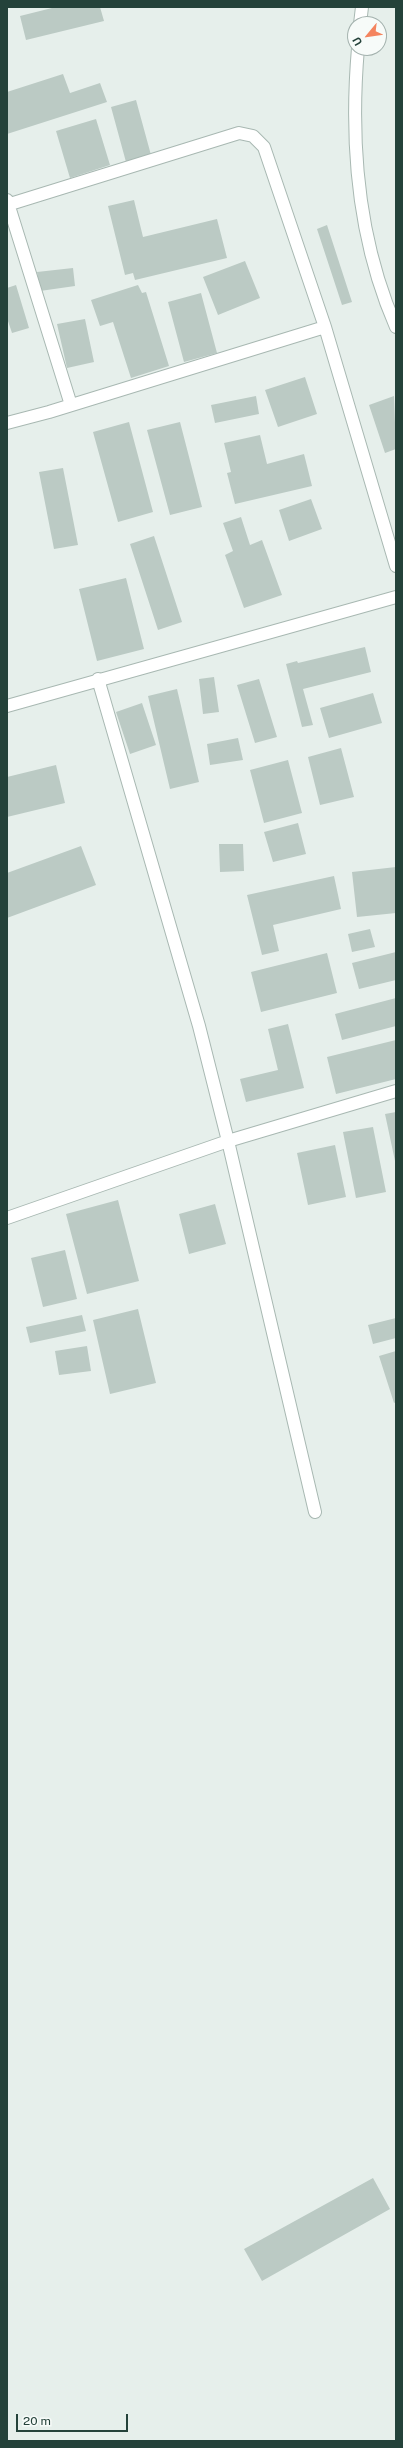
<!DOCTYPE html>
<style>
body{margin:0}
#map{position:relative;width:403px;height:2448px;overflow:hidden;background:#e6efeb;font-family:"Public Sans",sans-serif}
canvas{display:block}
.frame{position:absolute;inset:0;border:8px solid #24423a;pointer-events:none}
.north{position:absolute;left:347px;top:16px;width:40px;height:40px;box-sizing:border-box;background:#f7fbf9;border:1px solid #a3b1ad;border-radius:50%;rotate:241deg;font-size:11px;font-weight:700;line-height:16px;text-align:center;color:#24423a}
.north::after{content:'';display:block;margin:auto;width:14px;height:18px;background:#f4845f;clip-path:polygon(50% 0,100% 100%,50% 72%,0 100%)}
.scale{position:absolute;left:16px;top:2414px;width:112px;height:18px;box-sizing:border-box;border:2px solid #24423a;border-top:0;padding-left:5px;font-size:12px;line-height:14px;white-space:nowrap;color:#24423a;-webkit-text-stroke:3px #f7fbf9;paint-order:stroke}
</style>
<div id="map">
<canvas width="403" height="2448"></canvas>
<div class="frame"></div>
<div class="north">U</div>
<div class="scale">20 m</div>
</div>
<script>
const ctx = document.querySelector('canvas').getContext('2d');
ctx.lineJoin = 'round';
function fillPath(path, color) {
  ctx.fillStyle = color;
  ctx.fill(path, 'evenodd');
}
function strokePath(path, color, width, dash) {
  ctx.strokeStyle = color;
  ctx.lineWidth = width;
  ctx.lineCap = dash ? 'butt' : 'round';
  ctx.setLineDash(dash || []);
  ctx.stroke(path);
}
fillPath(new Path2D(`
 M56 7H100L104 21 26 40 20 16Z
 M63 74 70 93 100 83 107 102 7 134V92Z
 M136 100 151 155 126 162 111 107Z
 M96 119 110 165 70 178 56 131Z
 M134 200 143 237 217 219 227 258 135 280 133 273 125 275 108 206Z
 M327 225 352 302 342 305 317 229Z
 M245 261 260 298 218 315 203 277Z
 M73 268 75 286 40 291 37 272Z
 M16 285 29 328 12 333 7 318V288Z
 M138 285 142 293 146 292 169 366 131 378 113 322 100 326 91 300Z
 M201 293 217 353 184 362 168 302Z
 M85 319 94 362 67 368 57 324Z
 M305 377 317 414 278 427 265 390Z
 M256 396 259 414 215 423 211 405Z
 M394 396 396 449 385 453 369 405Z
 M129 422 153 512 118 522 93 432Z
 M180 422 202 507 170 515 147 430Z
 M260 435 267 464 304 454 312 486 235 504 227 473 231 472 224 443Z
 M63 468 78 545 54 549 39 472Z
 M311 499 322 529 289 541 279 510Z
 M241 517 250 545 262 540 282 595 244 608 225 555 233 551 223 523Z
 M154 536 182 622 158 630 130 544Z
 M126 578 144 649 97 661 79 589Z
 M365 647 371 672 303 689 313 725 302 727 286 664 297 661 298 663Z
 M214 677 219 712 203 714 199 679Z
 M259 679 277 737 255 743 237 685Z
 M177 689 199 782 170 789 148 696Z
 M373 693 382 723 329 738 320 708Z
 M142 703 156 745 130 754 116 712Z
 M238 738 243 760 210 765 207 744Z
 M341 748 354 797 320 805 308 757Z
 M288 760 302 813 264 823 250 770Z
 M56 765 65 803 7 817V777Z
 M298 823 306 854 273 862 264 832Z
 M219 844H243L244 871 220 872Z
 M81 846 96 885 7 918V873Z
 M396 867V913L357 917 352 872Z
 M334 876 341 909 273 925 279 951 262 955 247 895Z
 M370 929 375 947 352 952 348 934Z
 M396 952V980L359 989 352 963Z
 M327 953 337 993 261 1012 251 972Z
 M396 998V1026L342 1040 335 1014Z
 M288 1024 304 1088 246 1102 240 1079 278 1070 268 1029Z
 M396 1040V1079L336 1094 327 1057Z
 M396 1112V1161H395L385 1114Z
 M373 1127 386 1192 356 1198 343 1132Z
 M335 1145 346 1197 308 1205 297 1153Z
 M118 1200 139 1281 87 1294 66 1214Z
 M215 1204 226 1244 189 1254 179 1214Z
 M65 1250 77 1299 43 1307 31 1258Z
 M138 1309 156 1383 110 1394 93 1320Z
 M82 1315 86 1331 30 1343 26 1327Z
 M396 1318V1338L373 1344 368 1325Z
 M87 1346 91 1371 59 1375 55 1351Z
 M396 1351V1402L394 1403 379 1356Z
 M373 2178 390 2209 262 2281 244 2249Z`), '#bbcac4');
const service = new Path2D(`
 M360 24 362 7
 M358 48C350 141 358 240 396 327
 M228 1141 315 1512`);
const minor = new Path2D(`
 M7 200 71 405
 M7 205 239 133 253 136 264 147 325 327 396 566
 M7 423 49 412 325 327
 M98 679 199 1026 228 1141
 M7 706 396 597
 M7 1218 228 1141 396 1091`);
strokePath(service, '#a8b8b2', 14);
strokePath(minor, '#a8b8b2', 14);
strokePath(service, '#fff', 12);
strokePath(minor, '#fff', 12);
</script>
